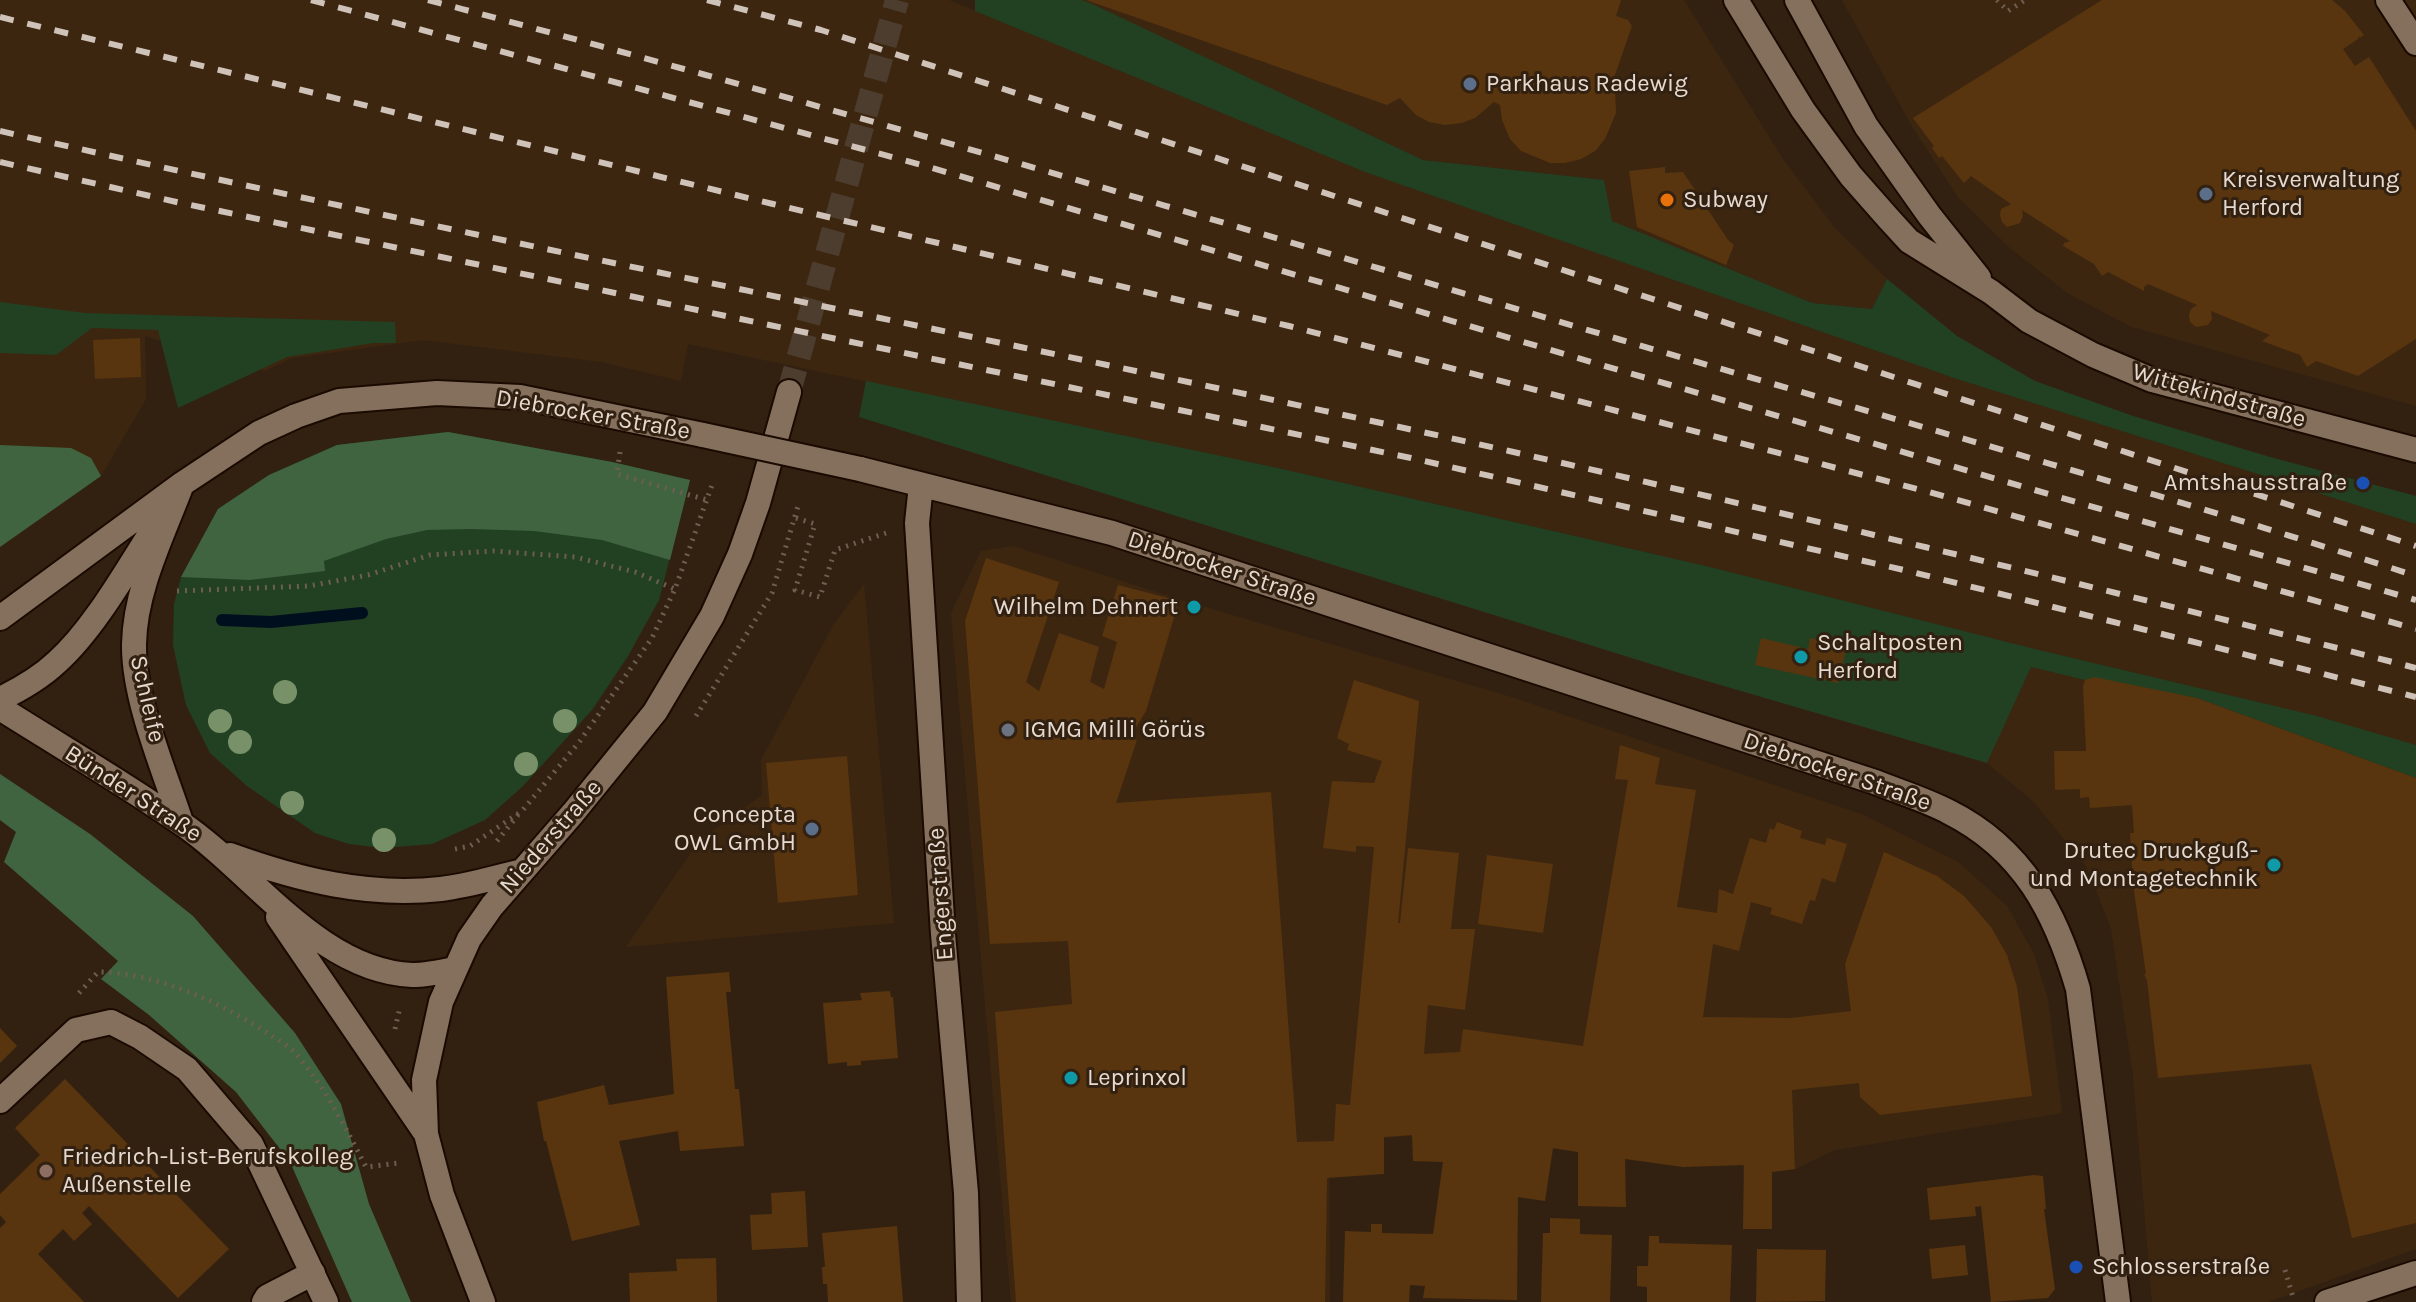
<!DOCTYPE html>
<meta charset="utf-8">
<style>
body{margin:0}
canvas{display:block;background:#322111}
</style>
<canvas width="2416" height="1302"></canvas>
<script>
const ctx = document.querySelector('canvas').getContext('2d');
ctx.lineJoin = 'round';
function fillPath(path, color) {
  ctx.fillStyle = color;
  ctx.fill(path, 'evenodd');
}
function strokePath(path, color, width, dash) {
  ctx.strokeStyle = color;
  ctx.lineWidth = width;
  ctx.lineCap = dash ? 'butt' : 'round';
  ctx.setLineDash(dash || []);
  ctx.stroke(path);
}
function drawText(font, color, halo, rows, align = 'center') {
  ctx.font = font + ' Karla,sans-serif';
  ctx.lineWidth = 6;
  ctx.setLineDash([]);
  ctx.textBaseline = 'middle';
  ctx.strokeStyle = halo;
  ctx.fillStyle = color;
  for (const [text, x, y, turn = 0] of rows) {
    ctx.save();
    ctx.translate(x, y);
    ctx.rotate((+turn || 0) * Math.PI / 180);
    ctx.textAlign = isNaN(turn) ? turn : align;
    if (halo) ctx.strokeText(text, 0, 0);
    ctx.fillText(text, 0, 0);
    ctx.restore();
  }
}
fillPath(new Path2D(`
 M0 0H949L1365 172 1954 378 2416 524V745L2317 716 2039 650 1706 566 1278 468 688 344 681 381 602 362 423 340 292 358 265 371 145 336 146 399 101 476 0 547Z
 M1082 0H1684L1783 159 1834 227 1887 279 1872 309 1812 303 1611 221 1604 180 1423 160Z
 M1842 0H2416V406L2132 327 2069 294 2010 248 1958 197 1913 128Z
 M1013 546 1181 600 1511 697 1861 814 1958 862 2007 906 2034 954 2048 1000 2062 1113 1835 1150 1795 1169 1743 1175V1165L1625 1159 1447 1133 1329 1142 1330 1302H1011L951 613 981 551Z
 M864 584 894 923 626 947 699 841 762 795 761 760 834 624Z
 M2031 667 2085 680 2197 698 2416 778V1249L2268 1302H2152L2133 1076 2111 928 2086 866 2033 801 1987 763Z`), '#3d2610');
fillPath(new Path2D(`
 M975 0H1082L1090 3 1423 160 1604 180 1612 221 1812 303 1872 309 1887 279 1957 336 2035 381 2133 416 2270 457 2416 496V524L1954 378 1365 172 975 11Z
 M0 302 85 313 395 322 396 343H373L287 357 178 408 158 330 92 328 56 355 0 353Z
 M866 381 1278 468 1706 566 2039 650 2317 716 2416 745V778L2197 698 2085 680 2031 667 1987 763 1683 674 859 417Z
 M448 432 612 462 690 480 659 600 628 656 592 710 523 786 485 820 432 844 383 848 349 844 315 833 247 786 210 753 186 705 173 645 174 604 181 577 218 509 269 475 337 445Z`), '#224122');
fillPath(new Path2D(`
 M448 432 612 462 690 480 670 560 602 540 534 531 471 529 427 530 386 539 324 561 325 571 250 580 181 577 218 509 269 475 337 445Z
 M0 445 71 448 91 458 101 476 0 547Z
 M0 774 90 834 193 916 295 1033 341 1104 369 1204 411 1302H352L290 1162 236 1092 149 1015 101 979 118 961 4 862 16 832 0 820Z`), '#3f643f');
strokePath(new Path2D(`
 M222 620 271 622 362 613`), '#000f1e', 12);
fillPath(new Path2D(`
 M1086 0H1621L1616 16 1628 20 1632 26 1615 75 1610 78 1615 90 1616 113 1605 139 1595 151 1581 159 1565 163H1550L1521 151 1510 139 1502 120 1500 105 1494 102 1475 118 1462 123 1445 125 1429 122 1416 115 1400 98 1387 105Z
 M2102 0H2332L2345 11 2364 35 2360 38 2359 36 2358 39 2343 49 2355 66 2369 57 2416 131V339L2358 376 2316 361 2307 367 2300 355 2262 341 2270 335 2211 311 2212 319 2208 325 2196 327 2190 322 2189 315 2191 309 2197 305 2148 284 2144 287V291L2108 272 2102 276 2094 264 2063 246 2064 243 2070 241 2022 210 2023 216 2020 223 2007 227 2002 222 2000 215 2001 209 2011 204 1971 176 1964 183 1942 156 1939 158 1932 148 1934 146 1913 118Z
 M1665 167V173L1683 172 1728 240 1734 245 1726 265 1637 227 1629 171Z
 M140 338 141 377 95 379 93 340Z
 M986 558 1059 582 1026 682 1039 691 1059 633 1099 647 1090 682 1104 689 1117 642 1102 636 1118 585 1179 601 1146 711 1130 737 1137 740 1116 803 1271 792 1297 1142 1334 1141 1336 1104 1350 1105 1374 847 1356 846V852L1323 848 1332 781 1374 783 1382 761 1347 750 1349 744 1337 738 1354 680 1419 701 1398 923H1400L1408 848 1459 853 1451 929H1475L1465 1010 1428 1005 1424 1054 1460 1052 1463 1029 1583 1046 1628 780 1615 779 1620 745 1660 758 1655 784 1696 790 1677 907 1717 913 1719 889 1733 894 1750 838 1766 843 1770 828 1774 830 1777 822 1802 831 1800 838 1825 845 1827 838 1847 844 1835 883 1822 878 1815 901 1810 900 1802 924 1770 914 1772 908 1751 902 1739 951 1713 944 1703 1017 1791 1018 1851 1011 1845 964 1884 852 1937 876 1964 896 1991 927 2007 955 2017 987 2032 1096 1880 1115 1860 1097 1859 1083 1792 1090 1795 1169 1772 1172V1229H1743L1744 1165 1683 1167 1625 1159 1626 1207 1578 1206V1152L1553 1148 1545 1201 1518 1197 1517 1300 1423 1298 1425 1286 1410 1285 1409 1302H1343L1345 1231 1371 1232V1224H1382V1233L1433 1234 1443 1162 1413 1161 1412 1135 1384 1137V1174L1327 1178 1325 1302H1016L995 1012 1072 1004 1068 941 990 944 965 621Z
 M1761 638 1808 649 1810 638 1847 646 1838 683 1755 665Z
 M2094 677 2197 698 2416 778V1223L2352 1238 2311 1064 2158 1078 2147 980 2144 974H2146L2133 884 2130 833H2134L2132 805 2090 808 2089 797 2080 798V789L2055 790 2054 751H2086L2083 686 2085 680Z
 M847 756 858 895 778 903 766 763Z
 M1487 855 1553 864 1543 933 1478 924Z
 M729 972 731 992H726L735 1089H739L744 1146 680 1151 678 1131 619 1141 640 1225 572 1241 546 1141H544L537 1102 604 1085 609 1105 674 1094 666 977Z
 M890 991 891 997H893L898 1058 861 1061V1065L847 1066V1062L828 1064 823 1003 862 1000 860 993Z
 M0 1028 17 1046 0 1063Z
 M65 1079 229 1249 178 1298 89 1206 82 1213 92 1224 74 1241 63 1229 38 1254 84 1302H0V1228L6 1222 0 1215V1194L40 1155 15 1128Z
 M2034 1175 2043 1176 2046 1209H2044L2055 1289 2048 1298 1991 1302 1981 1206 1975 1207 1976 1216 1930 1220 1927 1188Z
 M805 1191 808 1247 752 1250 750 1215 772 1214 771 1193Z
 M1550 1218 1580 1219V1234L1612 1235 1610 1302H1541L1543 1233H1550Z
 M897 1226 903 1302H828L827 1284H823L822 1267H825L822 1233Z
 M1649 1236H1659V1243L1732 1245 1730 1302H1647V1287L1637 1286V1266H1648Z
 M1965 1245 1968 1275 1932 1279 1929 1249Z
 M1757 1249 1826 1250 1825 1301 1756 1302Z
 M716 1258 717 1302H630L629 1273 677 1271 676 1259Z`), '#58350e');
strokePath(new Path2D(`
 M789 392 897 0`), '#4d3d2e', 24, [24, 12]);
const lane = new Path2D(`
 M264 1302 267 1297 313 1273`);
const street = new Path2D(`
 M2388 0 2416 43
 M0 1101 76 1030 111 1022 140 1037 187 1069 251 1144 326 1302
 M2327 1302 2416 1273`);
const secondary = new Path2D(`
 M1736 0 1803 110 1851 176 1888 218 1909 241 1991 292 2029 321 2093 355 2152 380 2416 450
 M1797 0 1866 126 1929 215 1979 278
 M860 469 1112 533 1875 782C1900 792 1926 800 1949 812 2023 849 2056 913 2078 989L2118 1302
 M921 485 917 523 943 934 966 1193 969 1302
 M0 618 182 484 259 433 296 416 339 401 437 393 520 397 703 435
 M0 699C21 689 40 678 57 662 96 627 130 564 159 520
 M0 708C60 746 122 782 181 823 252 871 319 971 412 975 426 975 441 972 455 969
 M181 822C164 770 133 698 134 644 135 589 163 535 182 484
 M230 855C299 880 368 897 441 889 467 886 493 878 519 872
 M278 917 424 1131
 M483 1302 442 1195 426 1134 424 1080 441 1002 469 939 492 906 573 813 655 712 712 616 740 554 758 503 789 392`);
strokePath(lane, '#1a0a00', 28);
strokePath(street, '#1a0a00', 28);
strokePath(secondary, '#1a0a00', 28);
strokePath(new Path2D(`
 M1997 0 2008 11 2025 0
 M620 452 617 474 707 500
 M796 518 815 524 795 590 820 597 835 550 886 533
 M177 591 309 586 368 575 430 555 493 551 575 557 635 572 675 589
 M696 716 772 593 798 506
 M497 841 518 815
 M455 849 470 846 522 811 580 741 652 638 675 589 712 485
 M79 993 98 972C155 972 222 1003 269 1034 277 1040 288 1045 294 1052 325 1086 345 1127 366 1167L399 1163
 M395 1029 400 1007
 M2285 1270 2293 1297`), '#6d5e50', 5, [2, 6]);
strokePath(lane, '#85705e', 24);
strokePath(street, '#85705e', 24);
strokePath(secondary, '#85705e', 24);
strokePath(new Path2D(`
 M311 0 929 167 1622 371 2416 600
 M428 0C827 105 1223 222 1618 339 1885 417 2152 490 2416 576
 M707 0 821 30 2416 546
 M0 17 773 204 1289 326 1929 492 2416 629
 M0 131C502 245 1007 340 1509 451 1812 519 2115 591 2416 668
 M0 162 181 203 1411 458 1908 571 2416 697`), '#cfc2b8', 6, [14, 14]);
const secondaryBridge = new Path2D(`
 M703 435 860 469`);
strokePath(secondaryBridge, '#1a0a00', 28, []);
strokePath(secondaryBridge, '#85705e', 24);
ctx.fillStyle = '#789168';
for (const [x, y] of [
 [285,692],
 [220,721],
 [565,721],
 [240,742],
 [526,764],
 [292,803],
 [384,840]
]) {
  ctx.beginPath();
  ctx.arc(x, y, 12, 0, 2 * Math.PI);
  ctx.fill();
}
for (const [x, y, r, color] of [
 [1470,84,8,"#5c6f8a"],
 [2206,194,8,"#5c6f8a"],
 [1667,200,8,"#e8710a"],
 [2363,483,8,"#1a4fb4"],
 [1194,607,8,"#0f9aa8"],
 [1801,657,8,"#0f9aa8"],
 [1008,730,8,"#6b7280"],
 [812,829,8,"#5c6f8a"],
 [2274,865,8,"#0f9aa8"],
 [1071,1078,8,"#0f9aa8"],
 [46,1171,8,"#8d6e63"],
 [2076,1267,8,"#1a4fb4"]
]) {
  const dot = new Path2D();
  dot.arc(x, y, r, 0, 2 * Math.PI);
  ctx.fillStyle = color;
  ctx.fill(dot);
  strokePath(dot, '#322111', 3);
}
drawText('24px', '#e6dad0', '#322111', [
 ["Parkhaus Radewig",1486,84],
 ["Kreisverwaltung",2222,180],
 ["Herford",2222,208],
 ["Subway",1683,200],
 ["Amtshausstraße",2347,483,"right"],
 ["Wilhelm Dehnert",1178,607,"right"],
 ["Schaltposten",1817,643],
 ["Herford",1817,671],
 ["IGMG Milli Görüs",1024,730],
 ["Concepta",796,815,"right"],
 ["OWL GmbH",796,843,"right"],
 ["Drutec Druckguß-",2258,851,"right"],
 ["und Montagetechnik",2258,879,"right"],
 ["Leprinxol",1087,1078],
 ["Friedrich-List-Berufskolleg",62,1157],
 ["Außenstelle",62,1185],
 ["Schlosserstraße",2092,1267]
], 'left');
drawText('24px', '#e6dad0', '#322111', [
 ["Wittekindstraße",2219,396,16],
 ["Diebrocker Straße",593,415,10],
 ["Diebrocker Straße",1222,569,18],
 ["Schleife",147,699,77],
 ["Diebrocker Straße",1837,772,19],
 ["Bünder Straße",133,794,33],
 ["Niederstraße",551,837,-49],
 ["Engerstraße",941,894,-94]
]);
</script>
